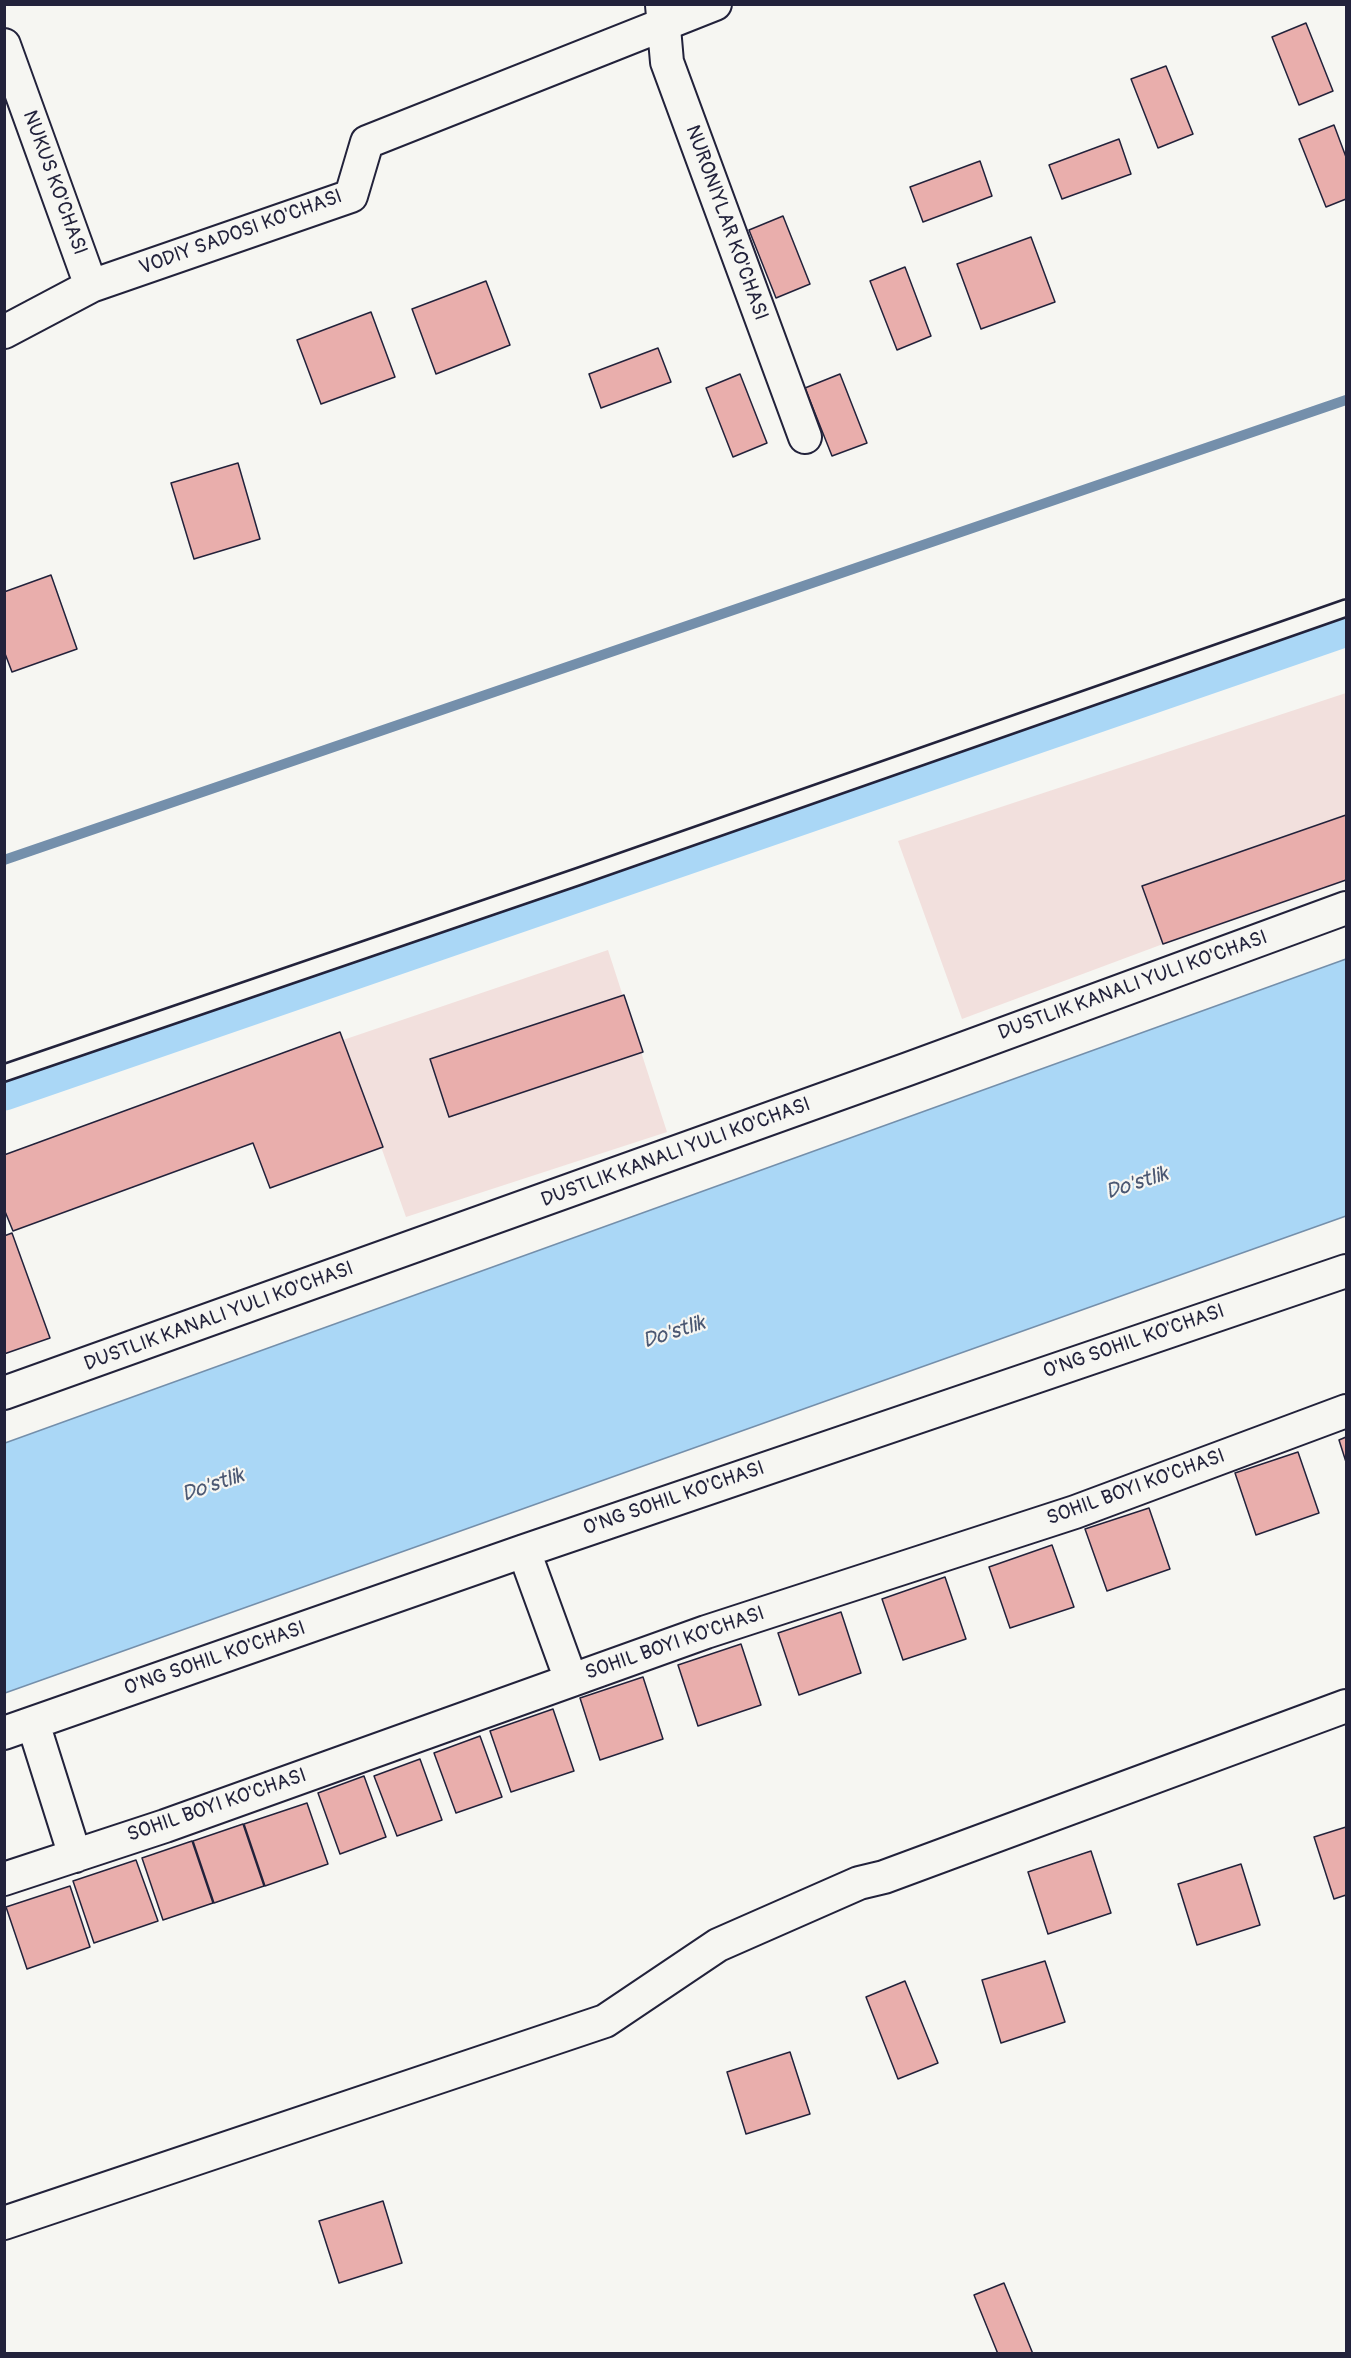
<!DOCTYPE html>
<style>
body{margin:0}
#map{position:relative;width:1351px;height:2358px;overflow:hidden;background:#f6f6f2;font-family:Pangolin,sans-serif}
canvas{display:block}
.frame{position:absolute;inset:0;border:6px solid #22223b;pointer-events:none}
</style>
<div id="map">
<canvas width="1351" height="2358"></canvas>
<div class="frame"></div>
</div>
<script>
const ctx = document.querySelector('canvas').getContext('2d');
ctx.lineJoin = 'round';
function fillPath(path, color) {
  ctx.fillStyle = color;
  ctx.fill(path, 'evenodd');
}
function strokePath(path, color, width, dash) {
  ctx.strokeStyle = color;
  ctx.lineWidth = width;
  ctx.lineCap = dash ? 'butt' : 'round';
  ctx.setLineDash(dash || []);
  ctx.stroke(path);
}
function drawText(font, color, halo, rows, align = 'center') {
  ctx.font = font + ' Pangolin,sans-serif';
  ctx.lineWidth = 4.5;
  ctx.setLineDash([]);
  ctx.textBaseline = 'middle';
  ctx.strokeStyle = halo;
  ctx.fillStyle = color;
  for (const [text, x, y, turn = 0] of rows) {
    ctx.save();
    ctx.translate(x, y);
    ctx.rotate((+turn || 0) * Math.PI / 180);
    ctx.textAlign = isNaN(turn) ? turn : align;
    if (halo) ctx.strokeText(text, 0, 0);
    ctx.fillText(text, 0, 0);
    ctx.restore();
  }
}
fillPath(new Path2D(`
 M1346 693V880L1163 944 962 1019 898 841Z
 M608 950 667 1132 406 1217 343 1040Z`), '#f2e0dd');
const water = new Path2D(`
 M1346 959V1216L5 1693V1443Z`);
fillPath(water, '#aad7f6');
strokePath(water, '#748fab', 1.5);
strokePath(new Path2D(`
 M4 860 1346 400`), '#748fab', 10);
strokePath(new Path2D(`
 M4 1091 1346 627`), '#aad7f6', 39);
const building = new Path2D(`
 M1306 23 1333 91 1299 105 1272 37Z
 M1166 66 1193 134 1158 148 1131 79Z
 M1334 125 1346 157V199L1326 207 1299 139Z
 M1119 139 1131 174 1062 199 1049 165Z
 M980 161 992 196 923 222 910 187Z
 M783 216 810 284 776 298 749 230Z
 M1031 237 1055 302 981 329 957 264Z
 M905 267 931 336 897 350 870 281Z
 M486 281 510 345 436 374 412 309Z
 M371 312 395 377 321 404 297 340Z
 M658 348 671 382 601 408 589 374Z
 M740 374 767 443 733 457 706 388Z
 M840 374 867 443 832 456 805 388Z
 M238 463 260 539 194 559 171 483Z
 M51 575 77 649 12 672 4 651V592Z
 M1346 815V880L1163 944 1142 886Z
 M624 995 643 1052 449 1117 430 1059Z
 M340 1032 383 1147 270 1188 253 1143 13 1231 4 1209V1155Z
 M12 1233 50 1338 4 1354V1236Z
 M1346 1437V1462L1339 1440Z
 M1298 1452 1319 1513 1256 1535 1235 1473Z
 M1149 1508 1170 1569 1107 1591 1085 1529Z
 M1052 1545 1074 1607 1010 1628 989 1567Z
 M945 1577 966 1639 903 1660 882 1599Z
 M841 1612 861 1673 799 1695 778 1633Z
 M741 1644 761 1705 698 1726 678 1665Z
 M643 1677 663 1739 600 1760 580 1698Z
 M553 1709 574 1771 511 1792 490 1731Z
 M480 1736 502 1797 456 1813 434 1753Z
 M420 1759 442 1820 397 1836 374 1776Z
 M364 1776 386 1837 340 1854 318 1793Z
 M307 1803 328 1864 265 1886 244 1824Z
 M243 1824 264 1886 214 1903 193 1841Z
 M1346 1827V1895L1334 1899 1314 1837Z
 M192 1841 213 1903 163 1920 142 1858Z
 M1091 1851 1111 1913 1048 1934 1028 1872Z
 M136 1860 158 1921 94 1943 73 1881Z
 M1241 1864 1260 1925 1197 1945 1178 1884Z
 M70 1886 90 1947 27 1969 6 1907Z
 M1045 1961 1065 2022 1001 2043 982 1980Z
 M905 1981 938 2063 898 2079 866 1997Z
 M790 2052 810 2114 746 2134 727 2072Z
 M383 2201 402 2263 339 2283 319 2221Z
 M1004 2283 1033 2354H998L974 2295Z`);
fillPath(building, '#e9aeac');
strokePath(building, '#22223b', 1.5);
const lane = new Path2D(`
 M4 1073 580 876 1346 608`);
const street = new Path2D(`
 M662 5 667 62 805 437
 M4 45 91 286
 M4 332 91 286 351 196 367 142 715 4
 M4 1393 908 1069 1346 908
 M524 1551 571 1680
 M33 1723 75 1856
 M4 1733 524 1551 1346 1271
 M4 1879 165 1826 706 1632 1075 1512 1346 1411
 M4 2223 605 2021 718 1945 859 1883 884 1877 1346 1706`);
strokePath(lane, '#22223b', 20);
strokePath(street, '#22223b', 36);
strokePath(lane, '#f6f6f2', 15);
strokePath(street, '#f6f6f2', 32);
drawText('20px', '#22223b', '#f6f6f2', [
 ["NUKUS KO'CHASI",54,183,70],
 ["NURONIYLAR KO'CHASI",726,223,70],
 ["VODIY SADOSI KO'CHASI",241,233,-20],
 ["DUSTLIK KANALI YULI KO'CHASI",1133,986,-20],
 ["DUSTLIK KANALI YULI KO'CHASI",676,1153,-20],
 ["DUSTLIK KANALI YULI KO'CHASI",219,1317,-20],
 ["O'NG SOHIL KO'CHASI",1134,1342,-19],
 ["SOHIL BOYI KO'CHASI",1136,1488,-20],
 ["O'NG SOHIL KO'CHASI",674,1499,-19],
 ["SOHIL BOYI KO'CHASI",675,1644,-19],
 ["O'NG SOHIL KO'CHASI",215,1659,-19],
 ["SOHIL BOYI KO'CHASI",217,1806,-19]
]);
drawText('italic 21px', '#4b5873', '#f6f6f2', [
 ["Do'stlik",1137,1184,-18],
 ["Do'stlik",674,1333,-18],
 ["Do'stlik",213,1486,-19]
]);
</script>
